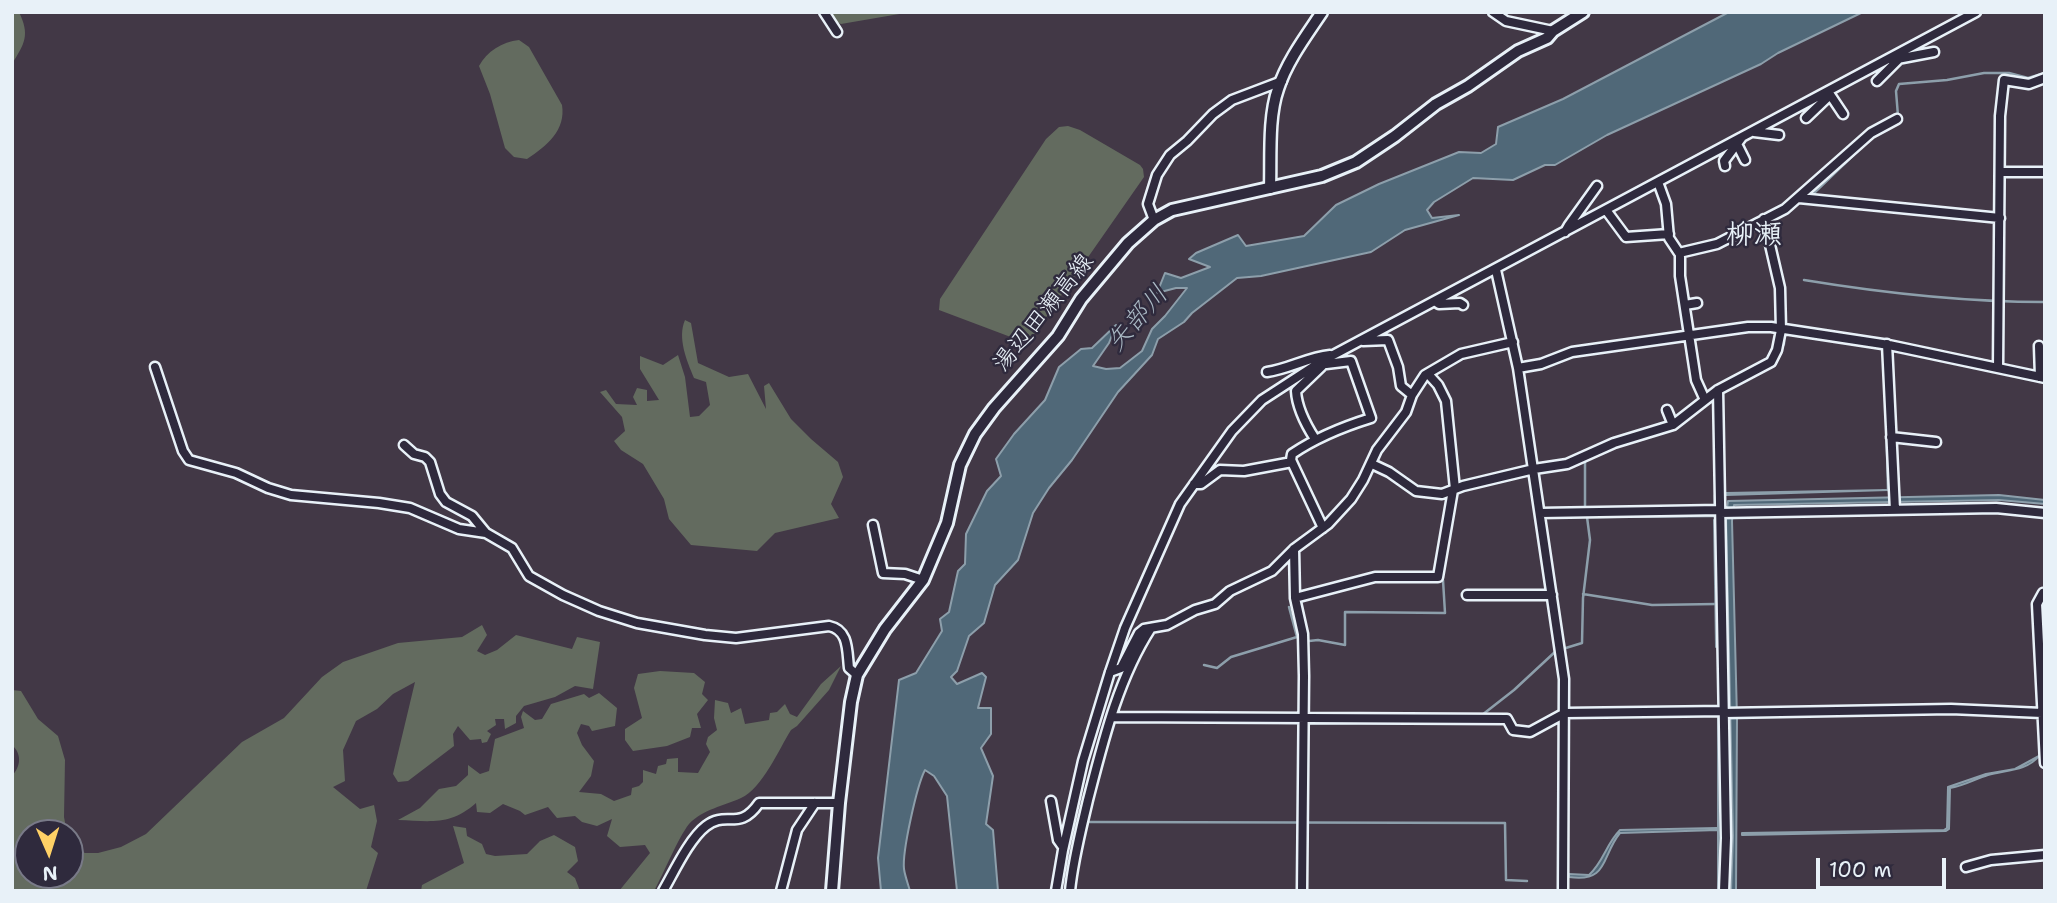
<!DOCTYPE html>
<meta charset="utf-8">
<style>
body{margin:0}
#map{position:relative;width:2057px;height:903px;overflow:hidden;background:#423846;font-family:"Shantell Sans",sans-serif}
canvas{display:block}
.frame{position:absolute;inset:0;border:14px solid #e8f1f8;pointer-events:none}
.north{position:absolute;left:14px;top:819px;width:70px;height:70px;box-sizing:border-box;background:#2f2a3d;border:2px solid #797a88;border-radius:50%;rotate:177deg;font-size:19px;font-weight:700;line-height:28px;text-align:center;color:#e8f1f8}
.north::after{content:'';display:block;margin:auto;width:24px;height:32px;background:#ffd166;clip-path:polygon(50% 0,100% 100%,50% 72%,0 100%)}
.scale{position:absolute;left:1816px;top:858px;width:130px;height:32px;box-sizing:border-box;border:4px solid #e8f1f8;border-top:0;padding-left:9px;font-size:21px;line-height:24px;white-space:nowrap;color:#e8f1f8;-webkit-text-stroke:5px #2f2a3d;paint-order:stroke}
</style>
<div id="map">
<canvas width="2057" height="903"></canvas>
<div class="frame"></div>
<div class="north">N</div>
<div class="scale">100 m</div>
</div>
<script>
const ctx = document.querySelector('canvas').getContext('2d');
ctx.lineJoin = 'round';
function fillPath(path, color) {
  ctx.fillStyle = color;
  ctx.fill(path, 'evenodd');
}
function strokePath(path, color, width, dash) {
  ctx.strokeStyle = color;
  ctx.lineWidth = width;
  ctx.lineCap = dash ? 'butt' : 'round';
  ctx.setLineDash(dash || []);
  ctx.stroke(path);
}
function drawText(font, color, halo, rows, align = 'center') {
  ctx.font = font + ' "Shantell Sans","Klee One",sans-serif';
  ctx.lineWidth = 5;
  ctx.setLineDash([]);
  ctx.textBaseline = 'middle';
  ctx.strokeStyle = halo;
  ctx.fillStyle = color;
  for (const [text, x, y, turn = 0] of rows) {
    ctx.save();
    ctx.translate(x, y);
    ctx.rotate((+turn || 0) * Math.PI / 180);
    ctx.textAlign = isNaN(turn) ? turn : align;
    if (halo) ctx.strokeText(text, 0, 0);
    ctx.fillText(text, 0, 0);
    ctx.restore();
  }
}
fillPath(new Path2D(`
 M12 12H19C30 35 25 43 12 64Z
 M820 12H911L841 24 821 15Z
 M519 40 529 47 562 105C566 130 547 146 527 159L514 157 505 148 490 94 479 66C487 51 502 42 519 40Z
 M1068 126 1080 130 1140 165 1143 169 1144 177 1033 336 1024 340 1016 339 939 310 940 299 1046 139 1059 127Z
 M685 320 691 323 698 363 729 377 748 374 766 409 764 386 769 383 791 419 811 439 838 462 843 477 831 504 839 518 775 533 757 551 691 545 669 519 664 499 643 464 621 450 614 441 625 431 622 417 600 392 606 390 616 404 637 405 633 397 637 388 647 390V401L659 400 640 369V356L663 365 678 355 685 377 690 417 699 416 710 405 706 382 694 378C687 361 677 338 685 320Z
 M482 625 487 635 477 651 485 655 497 650 516 635 572 649 577 637 600 642 593 689 575 686 555 697 524 706 516 716V723L505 729 504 719H495L496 725 487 731 491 734 487 742 482 743 481 739 470 740 458 726 453 734 454 746 408 781 398 782 393 774 415 682 393 694 377 709 356 721 343 750 345 781 333 787 360 809 374 805 377 821 371 847 378 853 366 891H12V776C21 766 22 754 12 745V690L21 691 38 719 58 736 65 760 64 817 67 833H28V875H70V840L74 848 85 853H98L121 847 146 834 242 742 284 718 322 677 343 662 398 643 462 637Z
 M841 666 829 690 797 726 791 730C779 749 762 789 741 798 724 806 703 809 689 824 678 838 664 873 654 891H619L650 853 645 845 620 847 607 836 612 819 597 826 582 822 575 816 557 818 548 807 525 815 520 811 503 804 490 813 477 812 476 803C450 826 430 821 398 820L420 808 439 789 456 786 468 775V765L480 774 489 771 495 739 524 728 521 717 523 711 535 720 542 719 551 704 584 694 589 698 599 693 617 708 615 726 592 731 589 726 581 724 577 733 582 745 594 761 591 776 579 792 601 794 614 801 631 795 632 788 639 786 643 782V770L656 774 658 766 666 764 667 759 678 758V772L698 773 710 752 706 744 708 737 717 730 714 718 715 700 728 703 731 713 741 708 745 724 769 720 770 713 777 712 785 704 790 714 797 717 821 684Z
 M660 671 694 673 705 682 702 694 708 700 697 714 701 728H692L690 737 667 746 633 751 625 740V729L642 718 634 688 638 674Z
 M453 826 466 828 467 836 482 844 486 854 495 856 527 854 540 841 554 835 575 847 578 861 567 872 575 878 580 891H421L422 885 464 863Z`), '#636b5f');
const water = new Path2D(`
 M1729 12H1863L1778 53 1761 64 1607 135 1555 165H1545L1513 180 1473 178 1434 202 1427 210 1432 218 1459 215 1405 230 1371 252 1261 276 1237 278 1192 313 1184 322 1158 339 1152 355 1118 392 1072 460 1049 488 1033 513 1018 560 995 585 984 623 969 636 957 671 951 677 957 684 982 673 986 677 978 708H991V734L981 748 993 776 986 824 993 830 998 891H957L947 796 934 776 925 770C917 785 902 852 904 869 905 876 908 884 910 891H881L878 858 899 680 916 673 942 631 940 619 949 612 958 571 965 564 966 534 987 491 1001 476 996 459 1014 434 1045 400 1059 367 1081 349 1092 348 1116 325 1109 343 1093 366 1106 369 1120 368 1142 351 1152 329 1165 316 1187 288H1176L1157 293 1165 273 1181 278 1210 267 1189 259 1196 253 1238 235 1246 246 1304 236 1336 205 1379 184 1459 152 1481 153 1496 144 1498 127 1563 99Z
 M1888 490 1726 495V493Z
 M1999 495 2045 500V504L1999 500 1734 505 1732 521 1737 718 1736 891H1731L1733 836 1726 517 1728 501Z
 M1714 520H1715L1716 647Z
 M1718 718 1722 837 1720 891H1718Z
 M2039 756C2027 771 2006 770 1988 775 1975 779 1964 786 1950 788L1949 829 1946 831 1742 835V833L1944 830 1947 828 1948 787 1986 774 2015 769Z
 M1717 828 1718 830 1620 833C1601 856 1609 883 1569 877V874L1589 875C1604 861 1606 844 1620 830Z`);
fillPath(water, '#506878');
strokePath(water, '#8d9fab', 2);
strokePath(new Path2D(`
 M1898 116 1896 91 1899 84 1947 80 1984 73H2009L2028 78 2045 73
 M1872 137 1895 123
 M1814 193 1867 142
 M1804 280C1883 293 1965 302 2045 302
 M1893 342 1992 362
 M1774 362 1784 344V336
 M1885 375 1888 490
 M1585 459V508
 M1715 495V504
 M1583 594 1652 605 1716 604
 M1309 641 1318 640 1345 645V612L1445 613 1443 580
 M1204 665 1217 668 1231 657 1297 637 1289 607
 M1482 715 1514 690 1556 651 1582 643 1583 598 1590 540 1587 517 1715 516
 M1306 723H1504
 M1112 728 1114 721 1300 723
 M1090 822 1505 823 1506 880 1527 881`), '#8d9fab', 2.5);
const minor = new Path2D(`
 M824 12 837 32
 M1493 12 1506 21 1553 31
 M1892 60 1934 52
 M1877 81 1900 58
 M1829 93 1843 114
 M1806 118 1830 95
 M1754 132 1779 135
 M1738 146 1745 160
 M1725 166 1724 161 1742 137
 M2000 172H2045
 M1658 182 1666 204 1669 238 1679 253 1717 244 1785 209 1871 133 1897 119
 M1799 198 2000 218
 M1606 210 1626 237 1669 234
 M1154 220 1148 204 1157 175 1170 155 1187 141 1213 114 1232 100 1282 81
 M1565 232 1569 225 1597 186
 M1680 253V276L1696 380 1705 400
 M1496 270 1518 368 1564 679 1563 891
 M1436 302 1439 304 1460 303 1463 305
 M1685 305 1697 303
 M1363 341 1388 340 1398 367 1401 386 1412 395
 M1887 344 1895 510
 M2039 346 2040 377
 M1318 365 1351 361 1371 418C1342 427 1317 437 1292 454L1291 460 1323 528
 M155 367 183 451 189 460 236 473 268 488 291 495 379 503 410 508 459 529 486 533 512 548 529 576 563 595 599 611 637 623 705 635 736 638 829 626C849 630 847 651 849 668L857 675
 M1518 368 1541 364 1572 352 1748 327H1771L1889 345 2045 378
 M1998 368 2000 116 2004 80 2029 84 2045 78
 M1267 372C1289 369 1308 357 1330 355
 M1428 374 1438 385 1446 401 1455 489
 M1718 390 1726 838 1724 891
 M1667 410 1673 425
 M1891 437 1936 442
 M1315 439C1306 425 1297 408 1296 391L1322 366
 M404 445 414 454 425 457 430 462 440 494 446 502 472 516 486 533
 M1372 464 1389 472 1416 491 1442 494 1463 486 1534 469 1567 464 1614 443 1673 425 1718 390 1771 362 1777 350 1781 330 1780 288 1764 219
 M1194 484H1201L1220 470 1244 471 1292 462
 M1540 513 1720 510
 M1720 513 1996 508 2045 513
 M873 525 883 573 905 574 923 580
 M1294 549 1295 598 1303 634 1304 676 1302 891
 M2043 593 2037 604 2045 763
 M1467 595H1552
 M1295 598 1375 577H1438L1453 490
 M1110 672 1121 668 1139 633 1144 629 1167 625 1195 610 1215 604 1230 591 1272 571 1294 549 1328 524 1351 499 1363 480 1377 450 1406 412 1412 395 1425 375 1461 354 1513 342
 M1724 713 1951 709 2042 713
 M1112 717 1507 719 1513 730 1530 732 1565 713 1724 711
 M1051 801 1058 840 1063 847
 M1966 867 1991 860 2045 855
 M663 891C674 872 689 839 706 826 726 810 739 832 759 803H839
 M781 891 797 830 815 803
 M1056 891 1063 850 1083 761 1110 672 1125 628 1180 504 1232 431 1262 400 1322 361 1976 12
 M1070 891C1073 860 1081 830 1088 800 1103 742 1118 679 1151 628`);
const tertiary = new Path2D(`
 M1270 188C1271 158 1268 117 1278 89 1287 61 1306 36 1322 12`);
const secondary = new Path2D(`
 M832 891 839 803 851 702 857 675 885 629 923 580 947 523 960 465 975 434 994 408 1058 336 1081 299 1128 243 1154 220 1172 210 1322 176 1356 162 1395 136 1436 104 1468 86 1518 51 1547 38 1553 31 1583 12`);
strokePath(minor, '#e8f1f8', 13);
strokePath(tertiary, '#e8f1f8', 15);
strokePath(secondary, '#e8f1f8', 16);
strokePath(minor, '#2f2a3d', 8);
strokePath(tertiary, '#2f2a3d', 10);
strokePath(secondary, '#2f2a3d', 10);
drawText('24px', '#e8f1f8', '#2f2a3d', [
 ["湯辺田瀬高線",1044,313,-51]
]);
drawText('italic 26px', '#abbac5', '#2f2a3d', [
 ["矢部川",1138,319,-49]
]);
drawText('bold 28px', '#e8f1f8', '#2f2a3d', [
 ["柳瀬",1754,236]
]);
</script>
